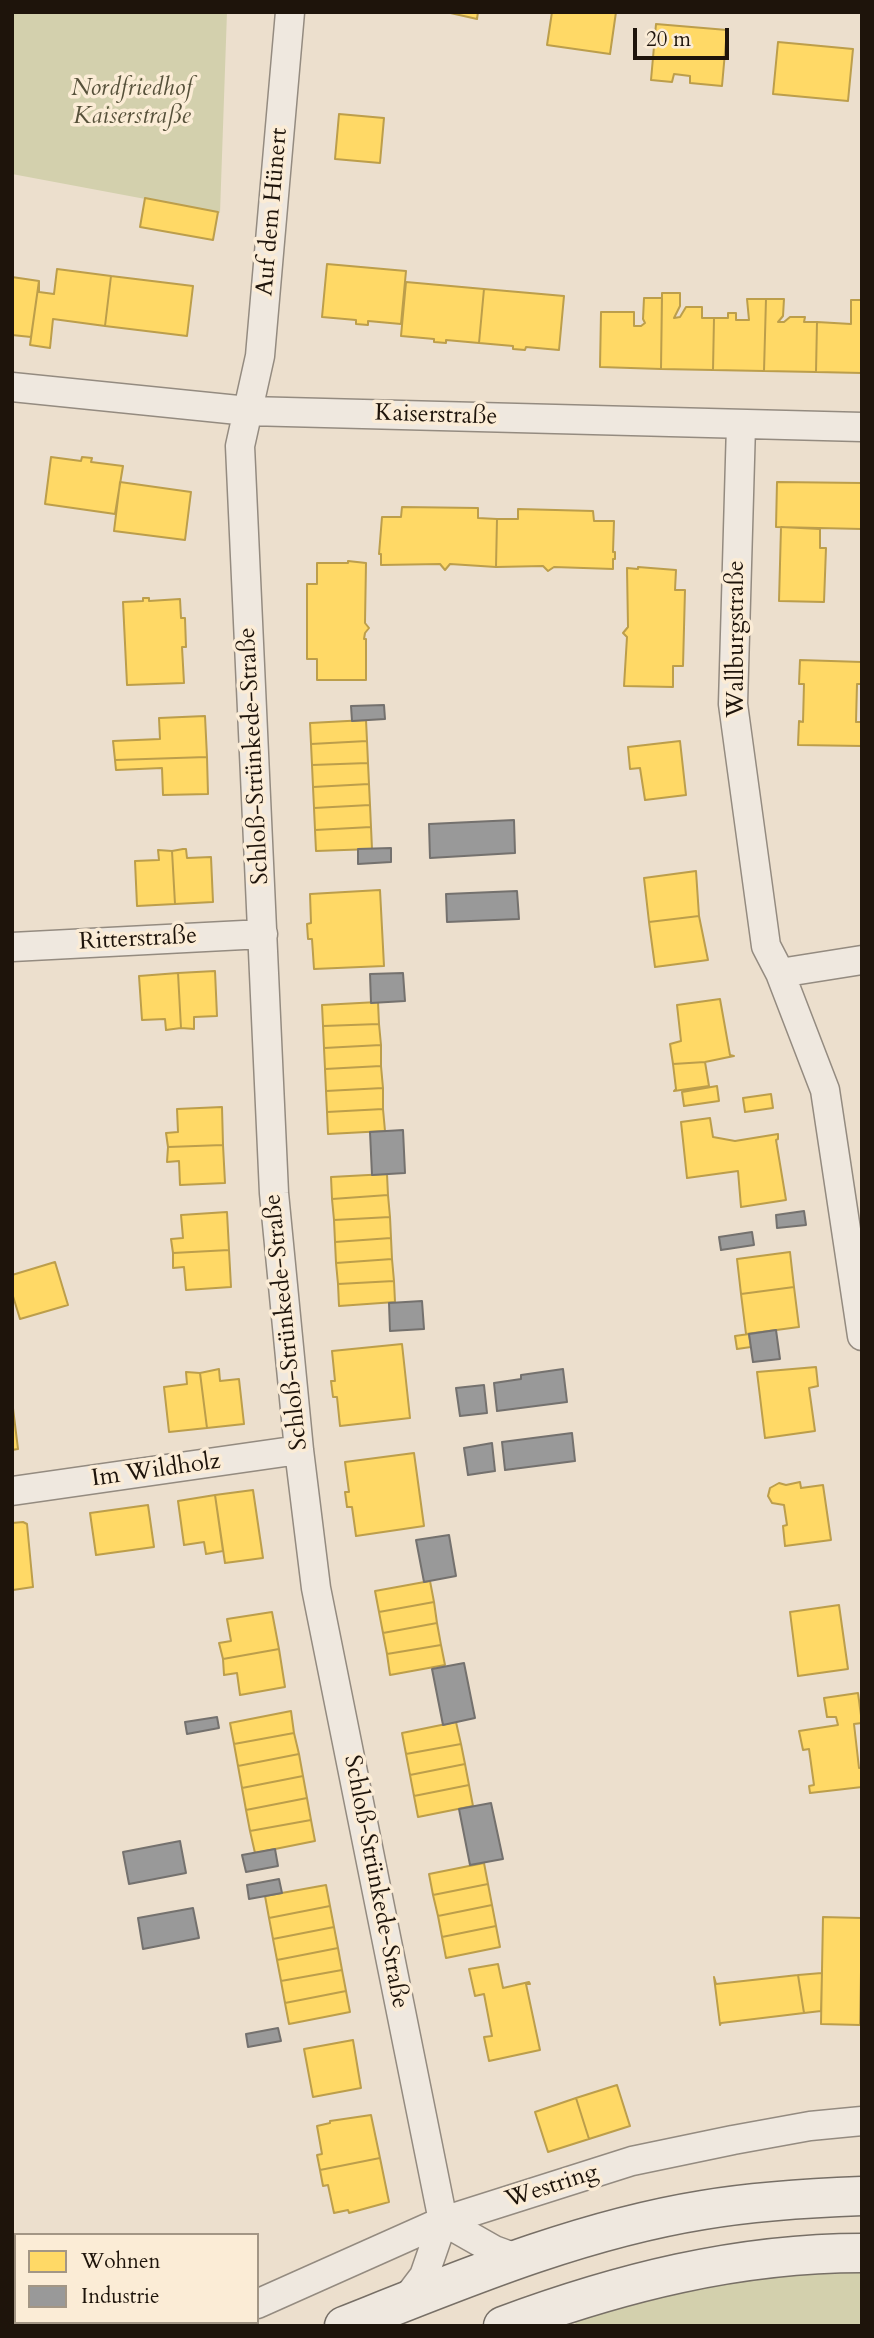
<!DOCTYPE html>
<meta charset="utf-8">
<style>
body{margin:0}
#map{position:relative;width:874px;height:2338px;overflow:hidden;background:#ecdfcd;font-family:Cardo,serif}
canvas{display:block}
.frame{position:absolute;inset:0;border:14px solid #1e140b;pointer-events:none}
.legend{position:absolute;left:14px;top:2233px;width:245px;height:91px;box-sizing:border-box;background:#fbecd6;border:2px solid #a39685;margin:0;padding:9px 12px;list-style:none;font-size:21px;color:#1e140b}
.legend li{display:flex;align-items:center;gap:14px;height:35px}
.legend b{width:35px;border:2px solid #a39685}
.scale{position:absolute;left:633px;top:28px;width:96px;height:32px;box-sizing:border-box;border:4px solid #1e140b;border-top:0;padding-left:9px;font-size:21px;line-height:24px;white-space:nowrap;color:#1e140b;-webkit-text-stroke:5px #fbecd6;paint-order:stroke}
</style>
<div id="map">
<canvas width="874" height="2338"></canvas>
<div class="frame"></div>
<ul class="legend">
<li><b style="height:19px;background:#ffd966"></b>Wohnen</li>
<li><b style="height:19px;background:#999"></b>Industrie</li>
</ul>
<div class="scale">20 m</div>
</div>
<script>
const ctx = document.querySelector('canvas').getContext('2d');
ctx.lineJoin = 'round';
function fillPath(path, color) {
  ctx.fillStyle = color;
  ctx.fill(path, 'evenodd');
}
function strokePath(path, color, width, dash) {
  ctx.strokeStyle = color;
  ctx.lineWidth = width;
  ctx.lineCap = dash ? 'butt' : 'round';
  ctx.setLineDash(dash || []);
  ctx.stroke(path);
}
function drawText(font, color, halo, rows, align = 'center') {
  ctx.font = font + ' Cardo,serif';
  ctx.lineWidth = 7;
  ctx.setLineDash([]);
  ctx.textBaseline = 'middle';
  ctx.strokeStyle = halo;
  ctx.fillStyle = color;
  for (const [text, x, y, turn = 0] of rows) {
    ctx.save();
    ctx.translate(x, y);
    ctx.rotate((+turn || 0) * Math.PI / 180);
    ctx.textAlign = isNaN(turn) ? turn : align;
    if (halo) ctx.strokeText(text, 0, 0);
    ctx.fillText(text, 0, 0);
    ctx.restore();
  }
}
fillPath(new Path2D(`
 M12 12H227L220 213 12 174Z
 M862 2271V2326H578L573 2321 660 2295 781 2273Z`), '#d3d0ad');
const homes = new Path2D(`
 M446 12H478L477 19Z
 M552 12H616L610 54 547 45Z
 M656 24 727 30 722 86 690 83V76L674 74 672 82 651 80Z
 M778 42 853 49 848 101 773 94Z
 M339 114 384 118 380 163 335 159Z
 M145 198 218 212 213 240 140 227Z
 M327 264 406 271 401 324 368 321V325L356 324V320L322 317Z
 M57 269 111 276 105 326 53 319 50 348 30 345 39 281V292L54 294Z
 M111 276 193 286 187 336 105 326Z
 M12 277 39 281 31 337 12 335Z
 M406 282 484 289 479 343 446 340V343L434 342V339L401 336Z
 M484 289 564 296 559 350 526 347 525 350 513 349V346L479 343Z
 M662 293H680V306L674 318 680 317 686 307H702V318H714L713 370 661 369Z
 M644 298H662L661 369 600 367 601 312H634V326H641L645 323 643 319Z
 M747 299H766L764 371 713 370 714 318H728V313H736V320H749Z
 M766 299H784L783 316 778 322H784L790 317H805L804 322H817L816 372 764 371Z
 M851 300H862V373L816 372 817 322 851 324Z
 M51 457 81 461 82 457 92 458 91 462 123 466 115 514 45 504Z
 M120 482 191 492 185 540 114 531Z
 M777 482 862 483V529L776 527Z
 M402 507 478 508V518L497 519 496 567 450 564 445 570 440 564 381 565V554H379L382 517H401Z
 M518 509 593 511 594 521H614L613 552H615V559H613V569L554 567 548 571 543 566 496 567 497 519H518Z
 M781 527 820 529V548H826L824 602 779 601Z
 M348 561 366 563 365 623 369 628 365 633 364 639H366V680H317V659H307V584H317V563H348Z
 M638 567 676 570 675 590H685L683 666H673V687L624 686 627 637 623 633 628 627 627 568 638 569Z
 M143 598H149V601L180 599 181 618H185L186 647H182L184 683 127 685 123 602 143 601Z
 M800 660 862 662V684H857L856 722H862V746L798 745 799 721 803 722 804 684H799Z
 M205 716 207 757 115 760 113 741 160 739 159 718Z
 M366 720 367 741 311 744 310 723Z
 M367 741 368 763 312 765 311 744Z
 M680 741 686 795 645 800 640 768 630 769 628 747Z
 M207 757 208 794 163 795 162 768 116 770 115 760Z
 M368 763 369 784 313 787 312 765Z
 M369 784 370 805 314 808 313 787Z
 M370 805 371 827 315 830 314 808Z
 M371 827 372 849 316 851 315 830Z
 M183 849H186L187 858 211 857 213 902 175 904 172 851Z
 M158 850 172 851 175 904 137 906 135 861 159 860Z
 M696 871 699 916 649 922 644 878Z
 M380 890 384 966 314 969 312 939H308L307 924 311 923 310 894Z
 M699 916 708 960 655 967 649 922Z
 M215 971 217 1016 194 1017V1029L181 1028 178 973Z
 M178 973 181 1028 166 1030 165 1019 142 1020 139 976Z
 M720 999 730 1055 734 1056 705 1062 673 1064 670 1044 681 1041 677 1005Z
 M378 1002 379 1024 323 1026 322 1005Z
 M379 1024 381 1045 324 1048 323 1026Z
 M381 1045V1066L325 1069 324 1048Z
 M705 1062 709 1086 674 1091 676 1089 673 1064Z
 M381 1066 383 1088 326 1091 325 1069Z
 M717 1086 719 1101 684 1106 682 1092Z
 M383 1088V1109L327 1112 326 1091Z
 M771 1094 773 1108 745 1112 743 1098Z
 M222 1107 223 1145 168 1147 166 1133 178 1132 177 1109Z
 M383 1109 385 1131 328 1134 327 1112Z
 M710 1118 713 1137 735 1141 778 1134V1139L776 1140 786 1200 741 1207 738 1171 687 1178 681 1122Z
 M223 1145 225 1183 180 1185 179 1161 167 1162 168 1147Z
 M387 1174 388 1195 332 1199 331 1177Z
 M388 1195 390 1217 334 1220 332 1199Z
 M227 1212 229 1250 173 1253 171 1239 183 1238 181 1215Z
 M390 1217 391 1238 335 1242 334 1220Z
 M391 1238 392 1259 336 1263 335 1242Z
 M229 1250 231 1287 186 1290 184 1267 173 1268V1253Z
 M790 1252 794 1287 741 1294 737 1259Z
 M392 1259 394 1281 338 1284 336 1263Z
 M55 1262 68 1305 20 1319 12 1293V1275Z
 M394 1281 395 1302 339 1306 338 1284Z
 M794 1287 799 1327 746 1334 741 1294Z
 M749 1334 751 1347 737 1349 735 1336Z
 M402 1344 410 1418 340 1426 337 1397H333L331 1381H335L332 1351Z
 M816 1367 818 1386 809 1388 815 1431 765 1438 757 1372Z
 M219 1369 220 1381 239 1379 244 1424 207 1428 200 1373Z
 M186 1372 200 1373 207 1428 169 1432 164 1387 187 1384Z
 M12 1400 18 1449 12 1450Z
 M414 1453 424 1526 356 1536 352 1507H347L345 1492H349L345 1462Z
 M800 1482 801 1488 823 1485 831 1540 785 1546 783 1526 787 1525 784 1505 772 1503 768 1496 770 1488 779 1483 786 1485Z
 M253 1490 263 1558 225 1563 215 1495Z
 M215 1495 223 1551 206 1554 204 1542 184 1545 178 1501Z
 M148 1505 154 1547 96 1555 90 1513Z
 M23 1522 27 1524 33 1587 13 1590 12 1523Z
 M430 1581 434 1602 379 1612 375 1591Z
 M434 1602 437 1623 383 1633 379 1612Z
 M839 1605 848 1669 798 1676 790 1612Z
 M272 1612 279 1649 223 1659 219 1643 231 1641 227 1619Z
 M437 1623 441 1645 387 1654 383 1633Z
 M441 1645 445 1665 390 1675 387 1654Z
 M279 1649 285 1687 240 1695 237 1673 224 1675 223 1659Z
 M858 1693 862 1723 854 1724 859 1768H862V1787L810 1793 809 1786 814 1785 809 1749 803 1750 799 1731 838 1725 836 1717H827L824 1698Z
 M291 1711 294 1733 234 1744 230 1723Z
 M456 1722 461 1744 406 1754 402 1733Z
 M294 1733 299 1754 238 1766 234 1744Z
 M461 1744 465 1764 410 1775 406 1754Z
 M299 1754 303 1776 242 1788 238 1766Z
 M465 1764 469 1785 414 1796 410 1775Z
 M303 1776 307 1798 246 1810 242 1788Z
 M469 1785 473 1806 418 1817 414 1796Z
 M307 1798 311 1820 250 1831 246 1810Z
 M311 1820 315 1841 255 1853 250 1831Z
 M484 1863 488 1884 433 1895 429 1874Z
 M488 1884 492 1905 438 1916 433 1895Z
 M326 1885 330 1906 269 1918 265 1896Z
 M492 1905 496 1926 442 1937 438 1916Z
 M330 1906 334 1927 273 1939 269 1918Z
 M823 1917 862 1918 860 2025 821 2024Z
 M496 1926 500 1947 446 1958 442 1937Z
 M334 1927 338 1948 277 1960 273 1939Z
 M338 1948 342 1970 281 1981 277 1960Z
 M498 1964 503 1988 529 1982 530 1984H526L540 2050 489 2061 484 2037 492 2036 484 1994 475 1996 469 1969Z
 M342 1970 346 1991 285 2003 281 1981Z
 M822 1973 821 2011 804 2013 798 1975Z
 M798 1975 804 2013 721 2023 720 2025 714 1977 716 1984Z
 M346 1991 350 2012 289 2024 285 2003Z
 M353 2040 361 2088 313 2097 304 2049Z
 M617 2085 630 2126 589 2139 576 2098Z
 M576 2098 589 2139 548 2152 535 2112Z
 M371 2115 380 2158 320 2170 317 2155 322 2154 317 2126 330 2123V2121Z
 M380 2158 389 2202 349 2213 348 2210 334 2213 328 2185 323 2186 320 2170Z
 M16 2301V2322H43L45 2326H12V2303Z
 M43 2322H91L85 2326H45Z`);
fillPath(homes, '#ffd966');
strokePath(homes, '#bc9e4b', 2);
const industry = new Path2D(`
 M384 705 385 719 352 721 351 706Z
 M514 820 515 853 430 858 429 824Z
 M391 848V862L358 864V849Z
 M517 891 519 919 447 922 446 894Z
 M403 973 405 1001 371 1003 370 974Z
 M403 1130 405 1173 372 1175 370 1132Z
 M804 1211 806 1225 777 1228 776 1215Z
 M752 1232 754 1245 721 1250 719 1237Z
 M422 1301 424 1329 390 1331 389 1303Z
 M776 1330 780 1359 753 1362 749 1334Z
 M563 1369 567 1402 497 1411 494 1383 521 1379V1375Z
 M484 1385 487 1413 460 1416 456 1388Z
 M572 1433 575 1461 505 1470 502 1442Z
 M492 1443 495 1471 468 1475 464 1448Z
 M449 1535 456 1576 424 1582 416 1540Z
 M464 1663 475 1718 443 1725 432 1669Z
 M217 1717 219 1728 187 1734 185 1722Z
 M491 1803 503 1859 470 1865 459 1809Z
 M180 1841 186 1873 129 1884 123 1852Z
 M275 1849 278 1866 246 1872 242 1855Z
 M279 1879 282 1893 249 1899 247 1885Z
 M193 1908 199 1938 143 1949 138 1918Z
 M278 2028 281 2041 248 2047 246 2034Z`);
fillPath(industry, '#999');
strokePath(industry, '#74716e', 2);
const minor = new Path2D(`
 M290 12 260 356 240 446 274 1193 299 1450 316 1588 443 2221 424 2276 405 2301
 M12 387 248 411 862 427
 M741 425 733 704 766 946 780 973 825 1090 862 1336
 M12 947 263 934
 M780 973 862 960
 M12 1491 299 1450
 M443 2221 494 2250 519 2259
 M257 2304 443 2221 632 2161 733 2140 810 2126 862 2121
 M207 2326 215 2322`);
const secondary = new Path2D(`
 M344 2326C460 2280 579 2230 703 2210 756 2201 808 2198 862 2196
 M503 2326C619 2283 737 2253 862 2253`);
strokePath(minor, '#948b80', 31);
strokePath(secondary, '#776f66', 41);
strokePath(minor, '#efe8df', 28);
strokePath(secondary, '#efe8df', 38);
drawText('italic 24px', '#56513a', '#fbecd6', [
 ["Nordfriedhof",132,89],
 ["Kaiserstraße",132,117]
]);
drawText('24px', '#1e140b', '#fbecd6', [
 ["Auf dem Hünert",273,212,-85],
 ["Kaiserstraße",436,416,2],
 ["Wallburgstraße",737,639,-90],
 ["Schloß-Strünkede-Straße",255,756,-93],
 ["Ritterstraße",138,940,-3],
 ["Schloß-Strünkede-Straße",287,1322,-96],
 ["Im Wildholz",156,1471,-8],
 ["Schloß-Strünkede-Straße",375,1882,79],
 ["Westring",552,2187,-18]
]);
</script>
